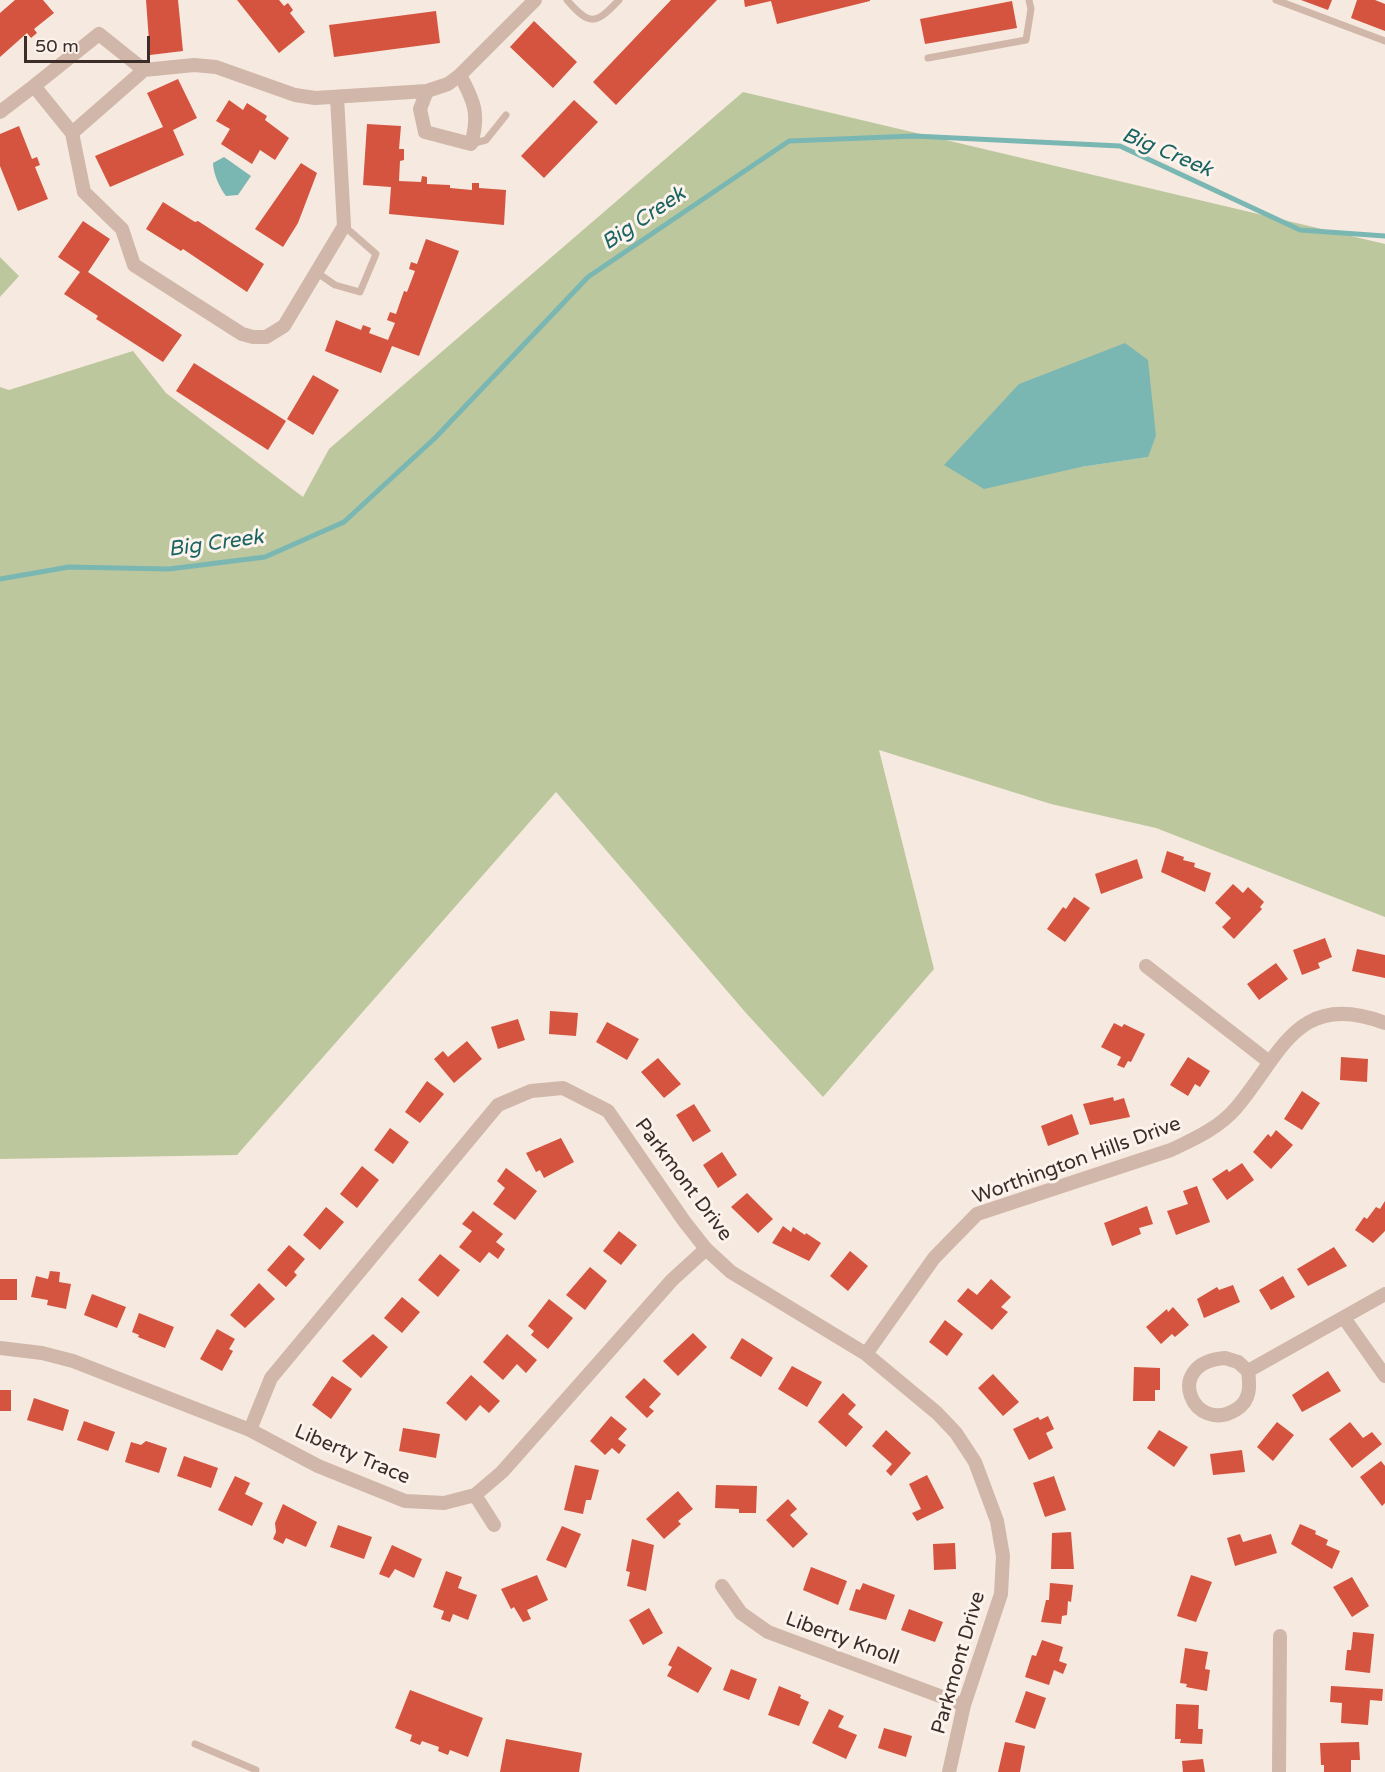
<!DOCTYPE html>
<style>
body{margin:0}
#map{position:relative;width:1385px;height:1772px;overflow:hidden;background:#f6e9df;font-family:"Varela Round",sans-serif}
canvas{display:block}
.scale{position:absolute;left:24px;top:36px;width:126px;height:27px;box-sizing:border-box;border:3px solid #3c2d29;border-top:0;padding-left:8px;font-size:18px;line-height:21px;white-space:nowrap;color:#3c2d29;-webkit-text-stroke:4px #fcf3ed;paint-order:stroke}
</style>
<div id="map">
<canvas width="1385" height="1772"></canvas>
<div class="scale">50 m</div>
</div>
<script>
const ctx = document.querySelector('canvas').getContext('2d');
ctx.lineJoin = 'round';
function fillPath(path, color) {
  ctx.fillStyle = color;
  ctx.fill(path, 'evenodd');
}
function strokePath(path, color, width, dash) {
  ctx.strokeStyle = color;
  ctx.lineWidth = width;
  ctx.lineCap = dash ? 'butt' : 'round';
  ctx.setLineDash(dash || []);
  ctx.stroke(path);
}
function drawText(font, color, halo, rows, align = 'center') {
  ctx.font = font + ' "Varela Round",sans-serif';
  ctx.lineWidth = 6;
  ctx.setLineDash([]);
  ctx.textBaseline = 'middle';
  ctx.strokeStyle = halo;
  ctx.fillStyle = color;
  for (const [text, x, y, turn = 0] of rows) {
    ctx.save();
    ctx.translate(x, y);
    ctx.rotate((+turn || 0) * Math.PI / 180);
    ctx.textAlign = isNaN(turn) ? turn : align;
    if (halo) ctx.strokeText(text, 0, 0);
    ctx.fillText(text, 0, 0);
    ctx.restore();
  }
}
fillPath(new Path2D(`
 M743 92 1385 244V917L1156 828 1051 804 879 750 934 969 823 1097 746 1013 556 792 237 1155 0 1159V387L9 390 133 351 166 393 303 497 329 449ZM1156 436 1147 457 1081 467Z
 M0 257 19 276 0 297Z`), '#bdc79d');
fillPath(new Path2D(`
 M224 157 251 176 238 195 226 196C220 189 213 173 213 163Z
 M1125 343 1148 360 1156 436 1148 457 1081 467 984 489 944 465 1019 384Z`), '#7ab7b3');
strokePath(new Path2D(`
 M0 579 69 567 169 569 265 557 344 522 435 438 588 277 789 141 914 136 1120 146 1300 230 1385 236`), '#7ab7b3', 5);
fillPath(new Path2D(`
 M15 0H43L54 13 34 29 37 33 31 38 27 33 0 57V13Z
 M146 0H178L183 51 150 55Z
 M237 0H279L284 6 288 3 293 10 290 13 305 32 279 53Z
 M671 0H717L616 105 593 82Z
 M744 0H870V1L777 24 771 1 745 7Z
 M1301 0H1332L1328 10Z
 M1357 0H1375L1385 4V31L1351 18Z
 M1012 1 1017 28 925 44 920 19Z
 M436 11 440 43 334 57 329 25Z
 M534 21 577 62 553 88 510 47Z
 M178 79 197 118 173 130 184 155 110 187 95 156 163 127 147 93Z
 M229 100 243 110 247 103 267 116 265 120 289 138 275 160 260 150 252 164 221 144 230 129 216 121Z
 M574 100 598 122 544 178 521 156Z
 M367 124 401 126 399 149H404V160L400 161 399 181 421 182 422 176 427 177V184L450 185V188L472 190V183H479V188L506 190 504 225 389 214 391 187 363 185Z
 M19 126 32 159 37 157 40 165 35 167 48 199 18 211 0 166V134Z
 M301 163 317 173 298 223 283 247 255 229Z
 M163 202 195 222 198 221 264 264 247 292 183 249 181 251 146 229Z
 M83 221 110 239 88 272 182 335 163 362 96 319 98 316 64 294 80 272 58 257Z
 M426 239 459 251 419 356 392 346 381 373 325 351 336 320 361 330 363 325 371 328 369 333 388 340 395 323 387 320 390 312 396 314 404 291 407 292 415 271 409 269 411 262 417 264Z
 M194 363 286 421 268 450 176 391Z
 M313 375 339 390 313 435 287 419Z
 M1167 851 1184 857 1183 860 1195 863 1194 867 1211 873 1205 892 1161 872Z
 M1137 859 1143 878 1101 894 1095 874Z
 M1233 884 1243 893 1248 887 1264 902 1260 907 1262 909 1234 939 1222 927 1231 918 1215 903Z
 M1074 897 1090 908 1065 942 1047 929 1063 907 1066 909Z
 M1325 938 1332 957 1318 963 1320 968 1302 975 1293 950Z
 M1357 949 1385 955V978L1352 971Z
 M1276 963 1288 979 1259 1000 1247 984Z
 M550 1011 578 1013 576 1036 549 1034Z
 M518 1019 525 1040 498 1049 491 1027Z
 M607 1022 639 1039 627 1060 596 1042Z
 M1114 1023 1122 1027 1124 1024 1145 1034 1131 1062 1128 1061 1124 1068 1117 1065 1121 1057 1101 1047Z
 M467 1041 482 1059 454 1083 434 1059 443 1051 448 1057Z
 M1188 1057 1210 1071 1200 1087 1195 1084 1188 1096 1170 1085Z
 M1341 1057 1368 1059 1367 1082 1340 1080Z
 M658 1058 681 1084 664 1098 641 1072Z
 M427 1081 444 1094 420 1123 405 1112Z
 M1302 1091 1320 1103 1302 1130 1284 1119Z
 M1113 1097 1114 1101 1124 1098 1130 1117 1090 1125 1083 1104Z
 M694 1104 711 1131 693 1142 676 1115Z
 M1072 1114 1079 1134 1048 1146 1041 1126Z
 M390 1128 409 1142 393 1164 374 1150Z
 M1276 1130 1293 1145 1271 1169 1253 1152 1268 1134 1271 1137Z
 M561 1138 574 1162 544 1178 540 1170 536 1172 526 1153Z
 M722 1152 737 1175 718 1188 703 1165Z
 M1242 1163 1254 1180 1227 1200 1212 1179 1227 1169 1229 1172Z
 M362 1166 379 1180 357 1208 340 1194Z
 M506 1168 537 1191 515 1220 493 1204 505 1188 497 1181Z
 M1197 1186 1210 1222 1176 1235 1167 1211 1188 1204 1183 1191Z
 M747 1193 773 1219 758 1233 731 1207Z
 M1385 1201V1231L1373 1243 1355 1230 1364 1217 1367 1219 1376 1207 1380 1209Z
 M1147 1206 1153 1224 1139 1228 1141 1234 1112 1246 1104 1223Z
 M326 1207 344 1222 320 1250 303 1235Z
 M473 1211 503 1234 496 1242 505 1249 498 1259 489 1252 480 1263 459 1247 472 1231 462 1224Z
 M783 1226 791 1232 793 1227 805 1235 806 1233 821 1243 809 1261 772 1243Z
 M619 1231 637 1245 621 1265 603 1251Z
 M289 1245 305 1259 294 1272 297 1275 286 1287 267 1270Z
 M1334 1247 1347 1266 1308 1286 1297 1269Z
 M850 1251 868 1266 848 1291 830 1276Z
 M440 1254 460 1270 438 1297 418 1280Z
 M590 1267 607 1281 585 1310 566 1295Z
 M50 1271 60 1272 59 1282 71 1284 66 1309 47 1305 48 1300 31 1297 36 1276 48 1279Z
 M1283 1276 1295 1297 1271 1310 1259 1290Z
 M0 1279H17V1300H0Z
 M991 1279 1011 1297 1001 1307 1008 1312 992 1330 957 1301 968 1288 977 1295Z
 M259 1283 275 1299 245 1328 230 1315Z
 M1233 1285 1240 1302 1204 1318 1197 1299 1217 1287 1219 1290Z
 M92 1294 126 1307 117 1328 84 1315Z
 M402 1297 420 1312 402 1333 384 1318Z
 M549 1299 573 1318 548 1349 531 1335 534 1331 528 1326Z
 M1173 1307 1189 1325 1175 1337 1172 1334 1161 1344 1146 1327 1167 1309 1168 1312Z
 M139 1313 174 1327 165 1348 138 1337 139 1335 132 1332Z
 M945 1320 963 1334 947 1356 929 1342Z
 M217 1329 235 1339 229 1349 233 1351 222 1371 200 1359Z
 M693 1333 707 1347 678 1376 663 1361Z
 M373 1334 388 1347 361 1378 342 1361Z
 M507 1334 537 1360 526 1373 517 1364 503 1380 483 1362Z
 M742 1338 773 1358 761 1377 730 1358Z
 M792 1366 822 1382 807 1407 778 1389Z
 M1134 1367 1160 1368V1390H1155V1401H1133Z
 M1328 1371 1341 1391 1302 1412 1292 1395Z
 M993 1374 1019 1402 1003 1416 978 1388Z
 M471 1375 500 1401 489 1413 480 1405 466 1421 446 1403Z
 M332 1376 352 1389 331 1419 312 1405Z
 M644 1378 661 1394 649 1407 654 1411 647 1418 625 1397Z
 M0 1390H11V1411H0Z
 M843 1393 856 1405 848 1414 863 1427 846 1447 818 1422Z
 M34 1398 69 1410 63 1431 27 1420Z
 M611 1416 627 1429 618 1439 626 1445 619 1454 612 1448 605 1455 590 1441Z
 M1048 1416 1054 1429 1046 1433 1053 1448 1029 1460 1013 1429 1038 1417 1040 1420Z
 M84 1421 115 1432 108 1451 77 1440Z
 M1277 1422 1294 1435 1273 1461 1257 1447Z
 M1350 1422 1363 1438 1372 1432 1382 1444 1352 1468 1329 1439Z
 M403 1428 440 1434 436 1458 399 1451Z
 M886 1430 911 1453 891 1476 886 1471 892 1464 872 1446Z
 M1159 1430 1188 1447 1174 1467 1147 1448Z
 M146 1441 167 1448 159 1473 125 1462 131 1442 141 1445Z
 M1242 1450 1245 1472 1213 1475 1210 1454Z
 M184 1456 218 1468 211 1488 177 1476Z
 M1381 1461 1385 1466V1503L1382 1506 1360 1477Z
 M575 1465 599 1470 591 1500H586L583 1514 564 1510Z
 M927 1475 944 1508 917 1521 912 1513 921 1509 909 1484Z
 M235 1476 250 1483 245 1494 263 1503 252 1526 218 1510Z
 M1054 1476 1066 1510 1045 1517 1033 1483Z
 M716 1485 757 1486 756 1513H739V1509L715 1508Z
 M678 1491 693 1509 678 1521 681 1524 664 1539 646 1519Z
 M788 1499 797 1509 790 1515 808 1534 793 1548 766 1520Z
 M283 1504 317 1522 306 1547 286 1538 283 1544 273 1539 276 1532 275 1523Z
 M1300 1524 1316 1531 1315 1534 1328 1540 1326 1545 1340 1551 1332 1569 1291 1544Z
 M338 1525 372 1537 364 1559 330 1547Z
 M562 1526 581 1534 566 1568 546 1560Z
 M1071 1532 1074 1569H1051L1052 1533Z
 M1240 1534 1243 1542 1271 1534 1277 1553 1235 1566 1227 1538Z
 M632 1539 654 1545 646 1591 627 1586 630 1572 626 1571Z
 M955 1543 956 1569 934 1570 933 1544Z
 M392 1545 422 1559 414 1578 395 1569 389 1578 379 1574Z
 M811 1567 847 1581 838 1605 803 1590Z
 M446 1571 462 1577 458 1588 477 1595 468 1620 453 1614 450 1622 441 1619 444 1611 433 1607Z
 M537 1575 548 1600 527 1610 531 1619 523 1622 514 1607 511 1609 501 1589Z
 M1191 1575 1212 1582 1196 1622 1177 1616Z
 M1352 1577 1369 1606 1352 1617 1333 1587Z
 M863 1583 895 1595 886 1620 849 1610 856 1589 860 1590Z
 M1050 1583 1073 1585 1071 1602 1068 1601 1067 1615 1062 1616 1061 1624 1041 1622 1046 1600H1049Z
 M649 1608 663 1633 643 1645 629 1620Z
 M909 1609 943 1622 935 1642 901 1630Z
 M1353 1632 1374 1634 1370 1673 1345 1670 1347 1650H1351Z
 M1042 1640 1063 1647 1059 1661 1067 1664 1063 1674 1054 1670 1049 1685 1025 1677 1032 1655 1036 1656Z
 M678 1646 712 1668 698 1693 667 1676 672 1667 668 1665Z
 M1185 1648 1208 1652 1205 1669 1210 1670 1207 1691 1186 1687 1187 1684 1180 1683Z
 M731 1669 757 1679 749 1700 723 1690Z
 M779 1686 801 1695 800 1698 809 1702 799 1726 768 1715Z
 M1331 1686 1383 1689 1382 1701 1370 1700 1368 1725 1341 1723 1342 1703 1330 1702Z
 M410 1690 483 1718 468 1757 450 1750 448 1755 438 1751 439 1747 422 1741 420 1745 410 1741 412 1735 395 1728Z
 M1026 1691 1046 1698 1035 1729 1015 1722Z
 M1176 1704 1199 1705 1198 1729H1203L1202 1744 1180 1743 1181 1739H1175Z
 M829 1709 844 1716 838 1727 857 1735 846 1759 812 1743Z
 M884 1728 912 1736 906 1757 878 1748Z
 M506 1739 582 1753 579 1772H500Z
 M1005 1742 1025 1746 1020 1772H998Z
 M1359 1742 1360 1760H1351V1772H1324V1765H1321L1320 1743Z
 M1203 1759 1205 1772H1183L1182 1761Z`), '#d4543f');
strokePath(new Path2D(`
 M567 0C590 27 596 24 619 0
 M1276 0 1385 41
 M928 58 1026 40 1031 9 1029 0
 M471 144 486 140 506 115
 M316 272 335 285 360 292 376 254 344 226
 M195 1744 256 1770 255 1772`), '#d0b7a9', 7);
strokePath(new Path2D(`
 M34 86 99 34 144 70
 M427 91 420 109 425 132 471 144C480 114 474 101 460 75
 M337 97 344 226 284 326 266 337H253L242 334 134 265 122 229 84 192 72 133 144 70 194 65 216 67 295 95 315 98 427 91 448 84 460 75 535 0
 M0 112 34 86 72 133
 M1146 966 1268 1061
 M1344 1318 1385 1376
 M0 1348 42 1353 73 1361 250 1430 318 1466 405 1501 444 1503 475 1495 502 1472 672 1280 706 1249
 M866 1354 934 1258 977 1214 1171 1150C1194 1139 1219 1128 1236 1108 1281 1055 1297 989 1385 1023
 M1225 1358 1238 1362 1248 1371C1250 1385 1251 1400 1237 1409 1194 1437 1161 1363 1225 1358Z
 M1248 1371 1385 1294
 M250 1430 271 1378 498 1105 531 1091 563 1088 608 1111 684 1221 706 1249 731 1272 866 1354 937 1413 956 1433 975 1462 997 1521 1003 1556 1001 1594 964 1705 949 1772
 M475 1495 494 1525
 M722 1586 741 1613 768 1632 964 1705
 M1279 1772 1280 1636`), '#d0b7a9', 14);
drawText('20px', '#3c2d29', '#fcf3ed', [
 ["Worthington Hills Drive",1077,1161,-20],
 ["Parkmont Drive",683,1180,53],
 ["Liberty Trace",352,1455,23],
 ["Liberty Knoll",842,1639,20],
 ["Parkmont Drive",959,1663,-74]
]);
drawText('italic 21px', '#196461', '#fcf3ed', [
 ["Big Creek",1167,153,23],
 ["Big Creek",644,219,-34],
 ["Big Creek",216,544,-8]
]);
</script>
